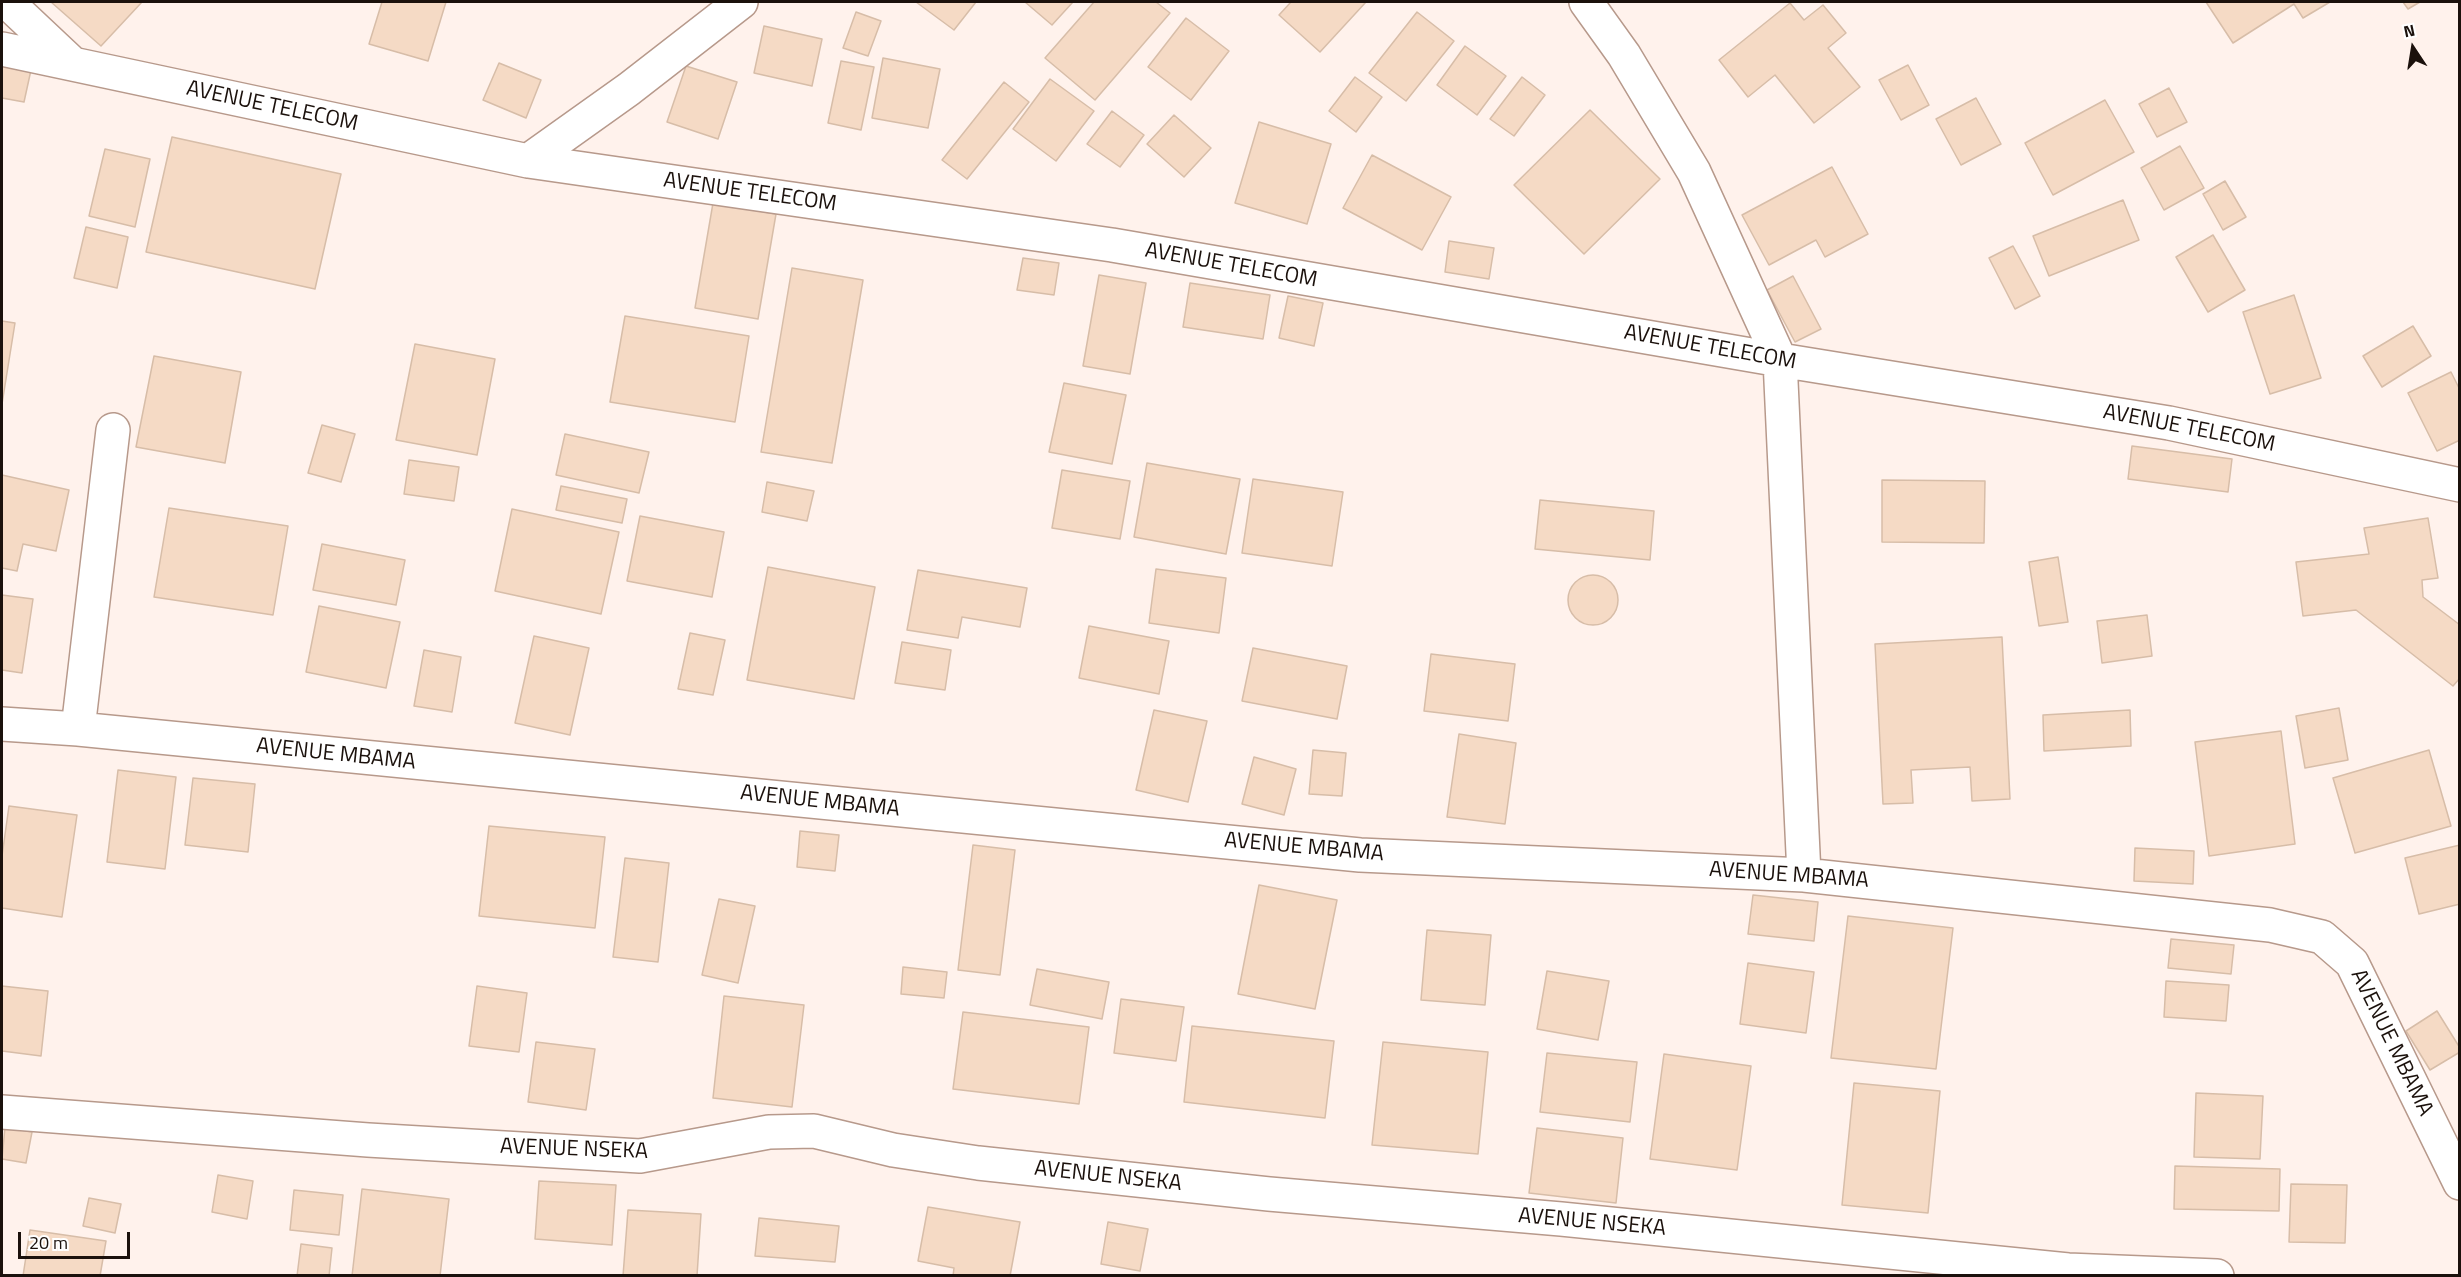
<!DOCTYPE html>
<style>
body{margin:0}
#map{position:relative;width:2461px;height:1277px;overflow:hidden;background:#fff2ec;font-family:"Titillium Web",sans-serif}
canvas{display:block}
.frame{position:absolute;inset:0;border:3px solid #1b110c;pointer-events:none}
.north{position:absolute;left:2383px;top:18px;width:60px;height:60px;-webkit-text-stroke:4px #fff;paint-order:stroke;rotate:348deg;font-size:16px;font-weight:700;line-height:24px;text-align:center;color:#1b110c}
.north::after{content:'';display:block;margin:auto;width:21px;height:27px;background:#1b110c;clip-path:polygon(50% 0,100% 100%,50% 72%,0 100%)}
.scale{position:absolute;left:18px;top:1232px;width:112px;height:27px;box-sizing:border-box;border:3px solid #1b110c;border-top:0;padding-left:8px;font-size:18px;line-height:21px;white-space:nowrap;color:#1b110c;-webkit-text-stroke:4px #fff;paint-order:stroke}
</style>
<div id="map">
<canvas width="2461" height="1277"></canvas>
<div class="frame"></div>
<div class="north">N</div>
<div class="scale">20 m</div>
</div>
<script>
const ctx = document.querySelector('canvas').getContext('2d');
ctx.lineJoin = 'round';
function fillPath(path, color) {
  ctx.fillStyle = color;
  ctx.fill(path, 'evenodd');
}
function strokePath(path, color, width, dash) {
  ctx.strokeStyle = color;
  ctx.lineWidth = width;
  ctx.lineCap = dash ? 'butt' : 'round';
  ctx.setLineDash(dash || []);
  ctx.stroke(path);
}
function drawText(font, color, halo, rows, align = 'center') {
  ctx.font = font + ' "Titillium Web",sans-serif';
  ctx.lineWidth = 4.5;
  ctx.setLineDash([]);
  ctx.textBaseline = 'middle';
  ctx.strokeStyle = halo;
  ctx.fillStyle = color;
  for (const [text, x, y, turn = 0] of rows) {
    ctx.save();
    ctx.translate(x, y);
    ctx.rotate((+turn || 0) * Math.PI / 180);
    ctx.textAlign = isNaN(turn) ? turn : align;
    if (halo) ctx.strokeText(text, 0, 0);
    ctx.fillText(text, 0, 0);
    ctx.restore();
  }
}
const building = new Path2D(`
 M51 2H142L101 46Z
 M382 2H446L428 61 369 44Z
 M916 2H976L954 30Z
 M1025 2H1073L1052 25Z
 M1094 2H1156L1170 13 1095 100 1045 58Z
 M1291 2H1366L1320 52 1279 15Z
 M2206 2H2330L2303 18 2294 4 2233 43Z
 M2403 2H2420L2408 9Z
 M1790 3 1804 20 1823 5 1846 33 1828 48 1860 87 1814 123 1775 75 1748 97 1719 60Z
 M856 12 881 21 868 56 843 48Z
 M1417 12 1454 41 1406 101 1369 73Z
 M1186 18 1229 51 1191 100 1148 67Z
 M764 26 822 39 812 86 754 73Z
 M1465 46 1506 76 1477 115 1437 85Z
 M883 58 940 69 928 128 872 118Z
 M841 61 874 67 861 130 828 123Z
 M499 63 541 80 526 118 483 100Z
 M2 64 31 70 24 102 2 98Z
 M1908 65 1929 105 1901 120 1879 80Z
 M686 66 737 82 718 139 667 122Z
 M1355 77 1382 97 1356 132 1329 111Z
 M1522 77 1545 95 1514 136 1490 119Z
 M1050 79 1094 111 1056 161 1013 129Z
 M1004 82 1029 102 967 179 942 160Z
 M2169 88 2187 122 2157 137 2139 104Z
 M1976 98 2001 144 1961 165 1936 119Z
 M2105 100 2134 152 2053 195 2025 143Z
 M1590 110 1660 179 1584 254 1514 185Z
 M1112 111 1144 135 1120 167 1087 144Z
 M1174 115 1211 148 1184 177 1147 144Z
 M1259 122 1331 144 1307 224 1235 203Z
 M172 137 341 174 315 289 146 252Z
 M2180 146 2204 188 2164 210 2141 168Z
 M105 149 150 159 135 227 89 216Z
 M1372 155 1451 197 1422 250 1343 208Z
 M1832 167 1868 234 1825 257 1816 240 1769 265 1742 215Z
 M2225 181 2246 217 2223 230 2203 194Z
 M2123 200 2139 240 2049 276 2033 236Z
 M713 203 776 214 758 319 695 308Z
 M86 227 128 237 117 288 74 278Z
 M2213 235 2245 290 2208 312 2176 257Z
 M1449 241 1494 248 1489 279 1445 272Z
 M2013 246 2040 296 2015 309 1989 258Z
 M1023 258 1059 263 1054 295 1017 290Z
 M792 268 863 280 832 463 761 452Z
 M1099 275 1146 283 1130 374 1083 366Z
 M1793 276 1821 329 1795 342 1767 290Z
 M1190 283 1270 295 1263 339 1183 327Z
 M2294 295 2321 378 2270 394 2243 312Z
 M1288 296 1323 303 1314 346 1279 338Z
 M625 316 749 336 735 422 610 402Z
 M2 321 15 323 2 404Z
 M2413 326 2431 356 2382 387 2363 356Z
 M415 344 495 359 477 455 396 440Z
 M154 356 241 372 225 463 136 447Z
 M2451 372 2460 390V440L2437 451 2408 393Z
 M1064 383 1126 395 1112 464 1049 452Z
 M322 425 355 434 341 482 308 473Z
 M565 434 649 452 639 493 556 475Z
 M2132 446 2232 459 2228 492 2128 479Z
 M409 460 459 467 454 501 404 494Z
 M1147 463 1240 479 1226 554 1134 537Z
 M1062 470 1130 481 1120 539 1052 528Z
 M2 475 69 490 56 551 23 544 17 571 2 568Z
 M1253 479 1343 492 1332 566 1242 553Z
 M1882 480 1985 481 1984 543 1882 542Z
 M767 482 814 491 807 521 762 512Z
 M561 486 627 499 622 523 556 510Z
 M1540 500 1654 511 1650 560 1535 549Z
 M169 508 288 526 273 615 154 597Z
 M512 509 619 532 601 614 495 591Z
 M640 516 724 532 712 597 627 581Z
 M2428 518 2438 578 2422 580 2423 597 2460 625V678L2453 686 2356 610 2303 616 2296 562 2369 554 2364 528Z
 M322 544 405 560 396 605 313 590Z
 M2058 557 2068 622 2039 626 2029 562Z
 M768 567 875 587 854 699 747 680Z
 M1156 569 1226 578 1219 633 1149 623Z
 M918 570 1027 588 1020 627 962 617 958 638 907 630Z
 M1568 600a25 25 0 1 1 50 0a25 25 0 1 1-50 0Z
 M2 595 33 599 22 673 2 670Z
 M319 606 400 622 386 688 306 672Z
 M2147 615 2152 656 2102 663 2097 621Z
 M1089 626 1169 641 1159 694 1079 678Z
 M690 633 725 640 713 695 678 689Z
 M534 636 589 648 570 735 515 723Z
 M2002 637 2010 799 1972 801 1970 767 1911 770 1913 803 1883 804 1875 644Z
 M902 642 951 650 945 690 895 683Z
 M1253 648 1347 666 1337 719 1242 701Z
 M424 650 461 657 452 712 414 706Z
 M1431 654 1515 664 1508 721 1424 711Z
 M2339 708 2348 760 2305 768 2296 716Z
 M1154 710 1207 721 1188 802 1136 790Z
 M2130 710 2131 746 2044 751 2043 715Z
 M2281 731 2295 844 2209 856 2195 742Z
 M1459 734 1516 743 1505 824 1447 817Z
 M1313 750 1346 753 1342 796 1309 794Z
 M2429 750 2451 826 2355 853 2333 778Z
 M1254 757 1296 769 1284 815 1242 804Z
 M118 770 176 777 165 869 107 862Z
 M193 778 255 784 248 852 185 845Z
 M9 806 77 815 62 917 2 908V856Z
 M489 826 605 837 595 928 479 916Z
 M800 831 839 835 835 871 797 867Z
 M973 845 1015 850 1000 975 958 970Z
 M2460 845V904L2419 914 2405 858Z
 M2135 848 2194 851 2193 884 2134 881Z
 M625 858 669 863 658 962 613 957Z
 M1259 885 1337 900 1315 1009 1238 994Z
 M1753 895 1818 902 1814 941 1748 934Z
 M719 899 755 906 738 983 702 975Z
 M1848 916 1953 928 1936 1069 1831 1058Z
 M1427 930 1491 935 1485 1005 1421 1000Z
 M2171 939 2234 945 2231 974 2168 968Z
 M1748 963 1814 972 1806 1033 1740 1024Z
 M903 967 947 972 944 998 901 994Z
 M1037 969 1109 982 1102 1019 1030 1005Z
 M1547 971 1609 981 1598 1040 1537 1029Z
 M2166 981 2229 985 2226 1021 2164 1017Z
 M2 986 48 991 41 1056 2 1051Z
 M477 986 527 993 519 1052 469 1046Z
 M724 996 804 1005 792 1107 713 1098Z
 M1121 999 1184 1007 1176 1061 1114 1053Z
 M2437 1011 2460 1048V1052L2430 1070 2406 1031Z
 M963 1012 1089 1027 1079 1104 953 1089Z
 M1192 1026 1334 1041 1325 1118 1184 1102Z
 M536 1042 595 1049 586 1110 528 1102Z
 M1383 1042 1488 1052 1478 1154 1372 1145Z
 M1547 1053 1637 1062 1630 1122 1540 1112Z
 M1664 1054 1751 1066 1737 1170 1650 1159Z
 M1854 1083 1940 1091 1928 1213 1842 1205Z
 M2196 1093 2263 1096 2260 1159 2194 1157Z
 M5 1127 32 1132 26 1163 2 1159Z
 M1537 1128 1623 1138 1616 1203 1529 1193Z
 M2175 1166 2280 1169 2279 1211 2174 1209Z
 M218 1175 253 1181 247 1219 212 1212Z
 M539 1181 616 1185 612 1245 535 1239Z
 M2291 1184 2347 1185 2345 1243 2289 1242Z
 M362 1189 449 1199 440 1276H352Z
 M294 1190 343 1195 339 1235 290 1230Z
 M89 1198 121 1204 115 1233 83 1226Z
 M928 1207 1020 1222 1010 1276H953L954 1268 918 1261Z
 M628 1210 701 1214 697 1276H623Z
 M759 1218 839 1226 835 1262 755 1256Z
 M1108 1222 1148 1229 1140 1271 1101 1264Z
 M30 1230 106 1241 100 1276H23Z
 M301 1244 332 1248 329 1276H297Z`);
fillPath(building, '#f5dac5');
strokePath(building, '#d7bda8', 1.5);
const minor = new Path2D(`
 M7 2 73 64
 M1586 2 1624 55 1694 172 1780 360 1804 875
 M2 49 528 161 1112 245 1780 360 2169 423 2460 485
 M528 161 629 89 741 2
 M2 724 78 729 1360 855 1804 875 2270 925 2322 937 2352 963 2460 1183
 M78 729 113 430
 M2 1112 368 1140 640 1156 769 1132 814 1131 893 1150 978 1163 1269 1194 1561 1219 2068 1270 2217 1276`);
strokePath(minor, '#b7998b', 36);
strokePath(minor, '#fff', 33);
drawText('22px', '#1b110c', '#fff', [
 ["AVENUE TELECOM",272,107,12],
 ["AVENUE TELECOM",750,193,8],
 ["AVENUE TELECOM",1231,266,10],
 ["AVENUE TELECOM",1710,348,10],
 ["AVENUE TELECOM",2189,429,11],
 ["AVENUE MBAMA",336,755,6],
 ["AVENUE MBAMA",820,802,6],
 ["AVENUE MBAMA",1304,848,5],
 ["AVENUE MBAMA",1789,876,4],
 ["AVENUE MBAMA",2391,1043,64],
 ["AVENUE NSEKA",574,1150,2],
 ["AVENUE NSEKA",1108,1177,6],
 ["AVENUE NSEKA",1592,1223,5]
]);
</script>
